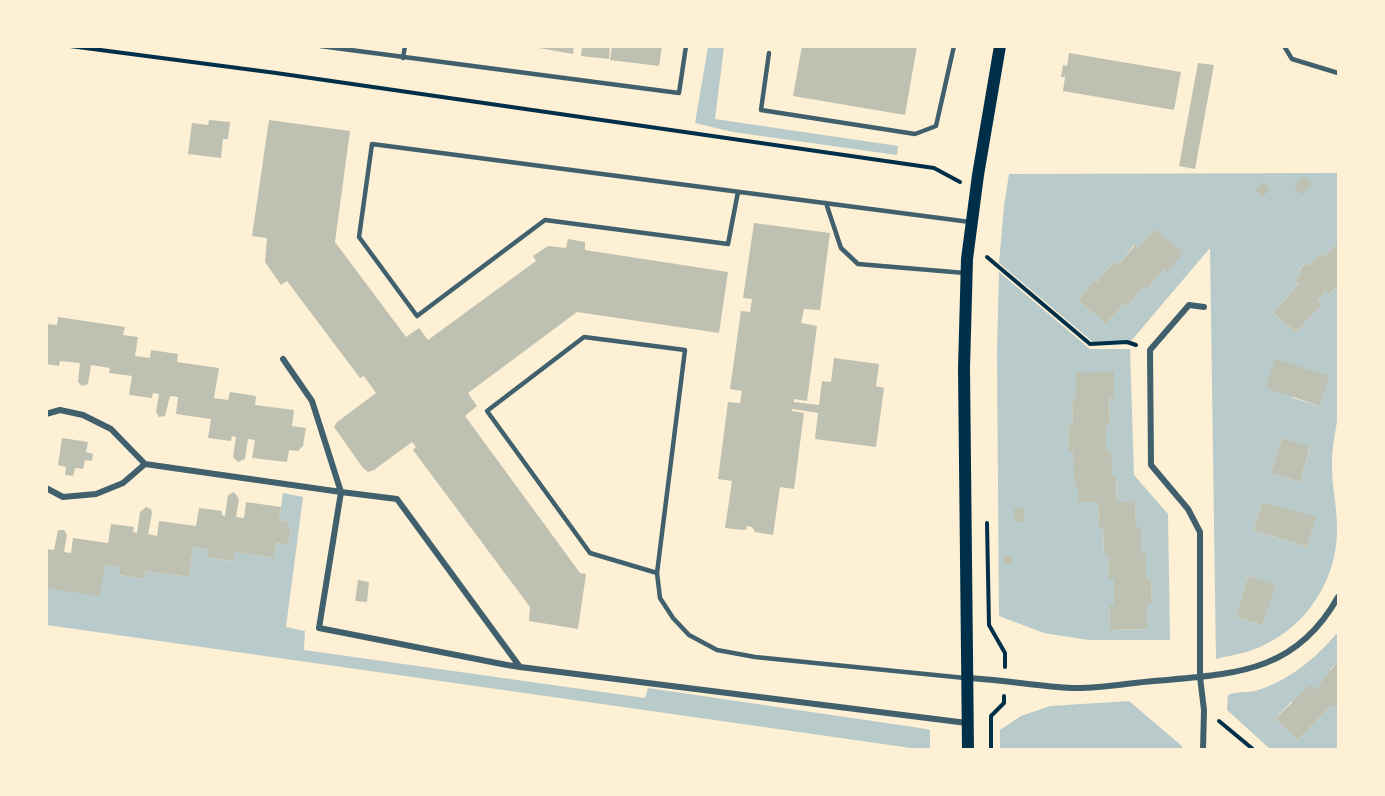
<!DOCTYPE html>
<style>
body{margin:0}
#map{position:relative;width:1385px;height:796px;overflow:hidden;background:#fdf0d5;font-family:Raleway,sans-serif}
canvas{display:block}
.frame{position:absolute;inset:0;border:48px solid #fdf0d5;pointer-events:none}
</style>
<div id="map">
<canvas width="1385" height="796"></canvas>
<div class="frame"></div>
</div>
<script>
const ctx = document.querySelector('canvas').getContext('2d');
ctx.lineJoin = 'round';
function fillPath(path, color) {
  ctx.fillStyle = color;
  ctx.fill(path, 'evenodd');
}
function strokePath(path, color, width, dash) {
  ctx.strokeStyle = color;
  ctx.lineWidth = width;
  ctx.lineCap = dash ? 'butt' : 'round';
  ctx.setLineDash(dash || []);
  ctx.stroke(path);
}
fillPath(new Path2D(`
 M708 47H724L715 119 898 146 897 155 733 132 695 123Z
 M1338 173V242L1324 257 1320 253 1309 266 1305 264 1298 271 1301 274 1295 280 1299 284 1273 313 1296 332 1322 305 1317 301 1326 291 1330 294 1338 284C1338 326 1341 369 1338 411 1337 428 1332 444 1332 461 1331 485 1338 509 1337 533 1336 580 1307 625 1264 645 1249 653 1232 655 1216 659L1210 248 1131 341 1093 342 999 263 1004 206 1009 174ZM1154 229 1164 269 1148 288 1144 286 1127 306 1123 304 1106 324 1078 300 1094 280 1097 282 1114 262 1118 265 1134 245 1138 248ZM1328 376 1320 406 1293 398V396ZM1282 438 1310 448 1300 482 1271 473ZM1262 502 1315 518 1307 547 1253 530ZM1248 576 1275 585 1262 625 1236 617Z
 M999 272 1090 349H1130L1134 475 1168 514 1170 640H1088L1044 633 999 616 997 352ZM1109 398 1110 424H1106V450L1112 476H1116L1117 502H1135L1136 527H1141V553L1146 554V578L1151 579 1152 604H1147V629L1110 630 1109 605H1114V579L1109 578 1108 554H1104L1103 528 1099 527 1098 502H1078V486H1075L1073 451H1069L1068 425H1073L1072 399 1114 398Z
 M283 493 303 497 286 627 305 631 304 650 645 698 648 688 920 728 930 730V749H918L47 625V588L105 565 120 567 119 575 145 579 146 571 189 577 193 547 208 549 207 557 232 561 234 552 274 558 276 543 288 545 291 530 286 521 279 520Z
 M1338 632V661L1330 670 1331 671 1315 690 1293 703 1291 702 1275 719 1298 740 1331 705 1335 708 1338 705V749H1270L1227 710 1228 695C1237 691 1246 693 1255 691 1289 681 1316 658 1338 632Z
 M1129 701 1182 746V749H1000V730L1021 716 1050 706Z`), '#b9caca');
fillPath(new Path2D(`
 M527 46H574L573 54Z
 M582 46H610L609 59 581 56Z
 M612 46H662L659 66 610 60Z
 M802 46H917L905 115 793 96Z
 M1069 53 1181 72 1174 110 1063 91 1065 77H1061L1063 65 1067 66Z
 M1198 63 1214 65 1195 169 1179 166Z
 M209 120 230 122 228 139H223L221 158 188 154 192 123 208 125Z
 M269 120 350 131 335 242 406 337 419 328 428 340 536 261 533 256 548 246 566 248 568 239 585 242V250L728 272 719 333 577 312 468 393 477 406 465 416 580 573 586 574 578 629 529 621 530 607 413 450 416 447 412 442 374 470 368 472 363 468 334 427 337 422 376 393 364 376 360 378 287 281 281 285 265 262 267 238 252 236Z
 M1304 176 1312 184 1302 195 1294 186Z
 M1264 182 1270 190 1262 197 1255 189Z
 M754 223 830 233 820 310 804 309 801 323 817 326 807 401 794 399V402L819 405 822 381 831 382 834 358 879 364 876 386 884 388 876 447 815 439 818 413 792 409V411L804 413 794 489 780 487 773 535 755 532 752 527 746 526 747 529 743 530 725 528 732 481 718 479 728 402 740 403 742 391 730 389 741 311 750 312 752 299 743 298Z
 M1154 229 1183 252 1168 272 1164 269 1147 289 1144 286 1127 306 1123 304 1106 324 1078 300 1094 280 1097 282 1114 262 1118 265 1135 245 1138 248Z
 M1338 242V284L1329 295 1326 291 1317 301 1322 305 1296 332 1273 313 1299 284 1295 280 1301 274 1298 272 1306 263 1309 266 1320 253 1324 257Z
 M58 317 125 327 123 335 138 337 135 356 150 358 151 350 178 354 177 362 219 368 214 398 228 400 230 392 256 396 255 405 294 410 292 426 306 428 303 446 298 451 289 450 287 462 252 458 255 440 248 439 245 459 238 462 233 457 236 437 232 436 231 441 208 438 211 419 176 414 178 397 170 396 165 416 159 417 156 412 159 394 153 393 152 398 129 395 132 376 109 373 110 368 91 365 88 384 82 386 78 382 80 363 60 361 59 366 46 364V324L57 325Z
 M1275 359 1329 376 1320 406 1266 388Z
 M1114 372V398H1109L1110 424 1106 425V450H1111L1112 476H1116L1117 502 1135 501 1136 527H1141V553H1146V578H1151L1152 604H1147V629L1110 630 1109 605H1114V579H1109L1108 554H1104L1103 528H1099L1098 502H1078V486L1075 487 1074 477 1073 451H1069L1068 425H1073L1072 399H1076V373Z
 M62 438 88 442 86 452 93 454 92 461 85 460 83 469 75 468 73 476 65 475 66 467 58 465Z
 M1282 438 1310 447 1300 482 1271 473Z
 M234 492 239 499 236 517 244 518 246 502 281 507 279 520 286 521 291 530 288 545 276 543 274 558 234 552 233 561 207 557 208 549 193 547 189 577 146 571 145 579 119 575 120 567 105 565 100 596 46 588V549L54 550 58 530H64L67 535 64 552 71 553 73 538 108 543 111 524 134 527 133 532 137 533 140 512 146 507 151 509 152 513 148 534 157 536 159 521 196 526 199 508 222 511V515L225 516 228 495Z
 M1262 502 1316 517 1307 547 1253 530Z
 M1014 508H1024V521L1015 522Z
 M1004 555H1011L1012 564H1004Z
 M1248 576 1276 585 1262 625 1236 617Z
 M358 580 369 582 367 602 355 601Z
 M1338 661V705L1335 708 1331 705 1298 740 1275 719 1310 685 1315 690Z`), '#bec0b2');
strokePath(new Path2D(`
 M70 46 276 73 934 168 960 182
 M987 257 1090 344 1127 342 1136 345
 M987 523 989 625 1005 653V667
 M1219 721 1254 750
 M991 750V716L1004 703V696`), '#003049', 4);
strokePath(new Path2D(`
 M320 46 679 93 686 46
 M1284 46 1292 59 1338 73
 M769 53 761 110 915 134 936 126 954 46
 M403 58 405 46
 M738 192 728 244 545 220 417 316 359 237 372 144 970 222
 M826 203 841 248 858 264 965 273
 M657 573 590 553 487 411 584 337 685 350 657 573 660 598 673 618 689 635 717 650 755 657 965 678`), '#3f606c', 4.5);
strokePath(new Path2D(`
 M46 414 60 410 83 415 111 429 145 464 341 492 312 401 283 359
 M46 488 63 497 96 494 123 483 145 464
 M520 667 397 499 341 492 319 628 507 665 520 667 967 723
 M968 678C1004 680 1038 686 1072 688 1099 689 1128 683 1154 681 1233 674 1295 674 1338 597
 M1203 750 1204 710 1200 677V532L1188 509 1151 465 1150 350 1189 305 1204 307`), '#3f606c', 6);
strokePath(new Path2D(`
 M968 750 964 368 967 259 978 175 1000 46`), '#003049', 12);
</script>
